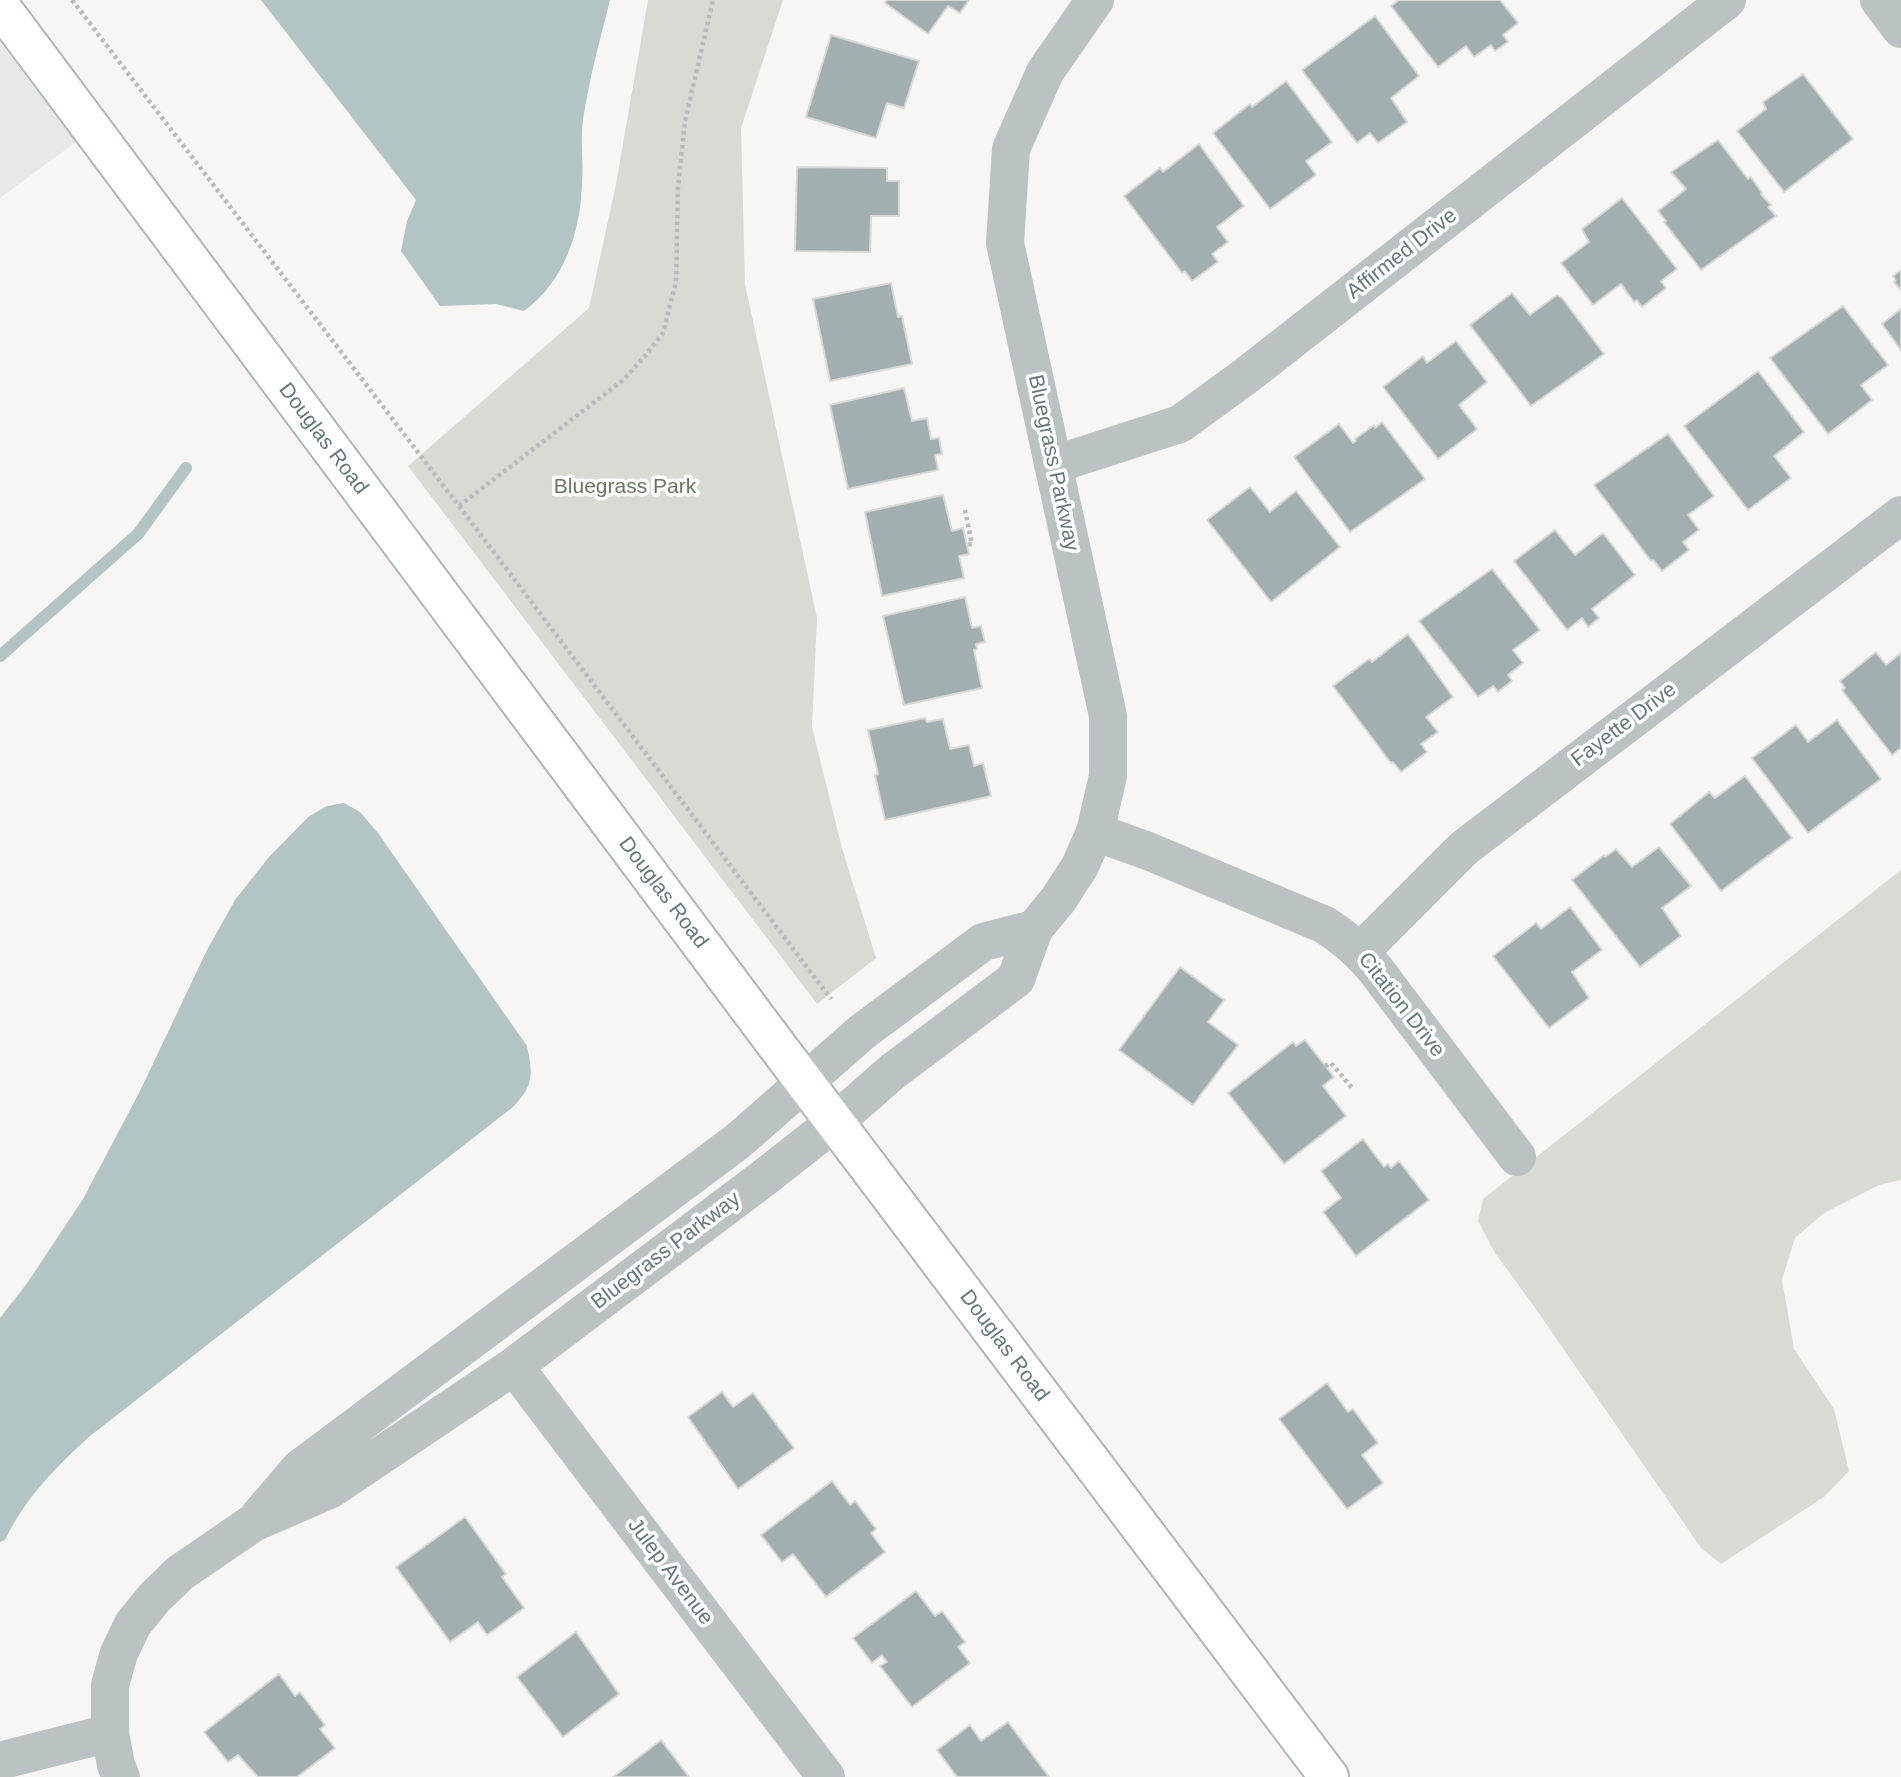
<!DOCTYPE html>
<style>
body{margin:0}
canvas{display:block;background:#f7f6f4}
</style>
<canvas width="1901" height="1777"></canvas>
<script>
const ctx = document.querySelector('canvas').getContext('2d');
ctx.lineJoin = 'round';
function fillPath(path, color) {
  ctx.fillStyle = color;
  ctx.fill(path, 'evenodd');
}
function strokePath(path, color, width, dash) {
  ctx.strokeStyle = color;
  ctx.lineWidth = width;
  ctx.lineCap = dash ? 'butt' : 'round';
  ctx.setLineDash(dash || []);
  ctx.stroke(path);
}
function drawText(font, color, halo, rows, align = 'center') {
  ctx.font = font + ' Arial,sans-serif';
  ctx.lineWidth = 7;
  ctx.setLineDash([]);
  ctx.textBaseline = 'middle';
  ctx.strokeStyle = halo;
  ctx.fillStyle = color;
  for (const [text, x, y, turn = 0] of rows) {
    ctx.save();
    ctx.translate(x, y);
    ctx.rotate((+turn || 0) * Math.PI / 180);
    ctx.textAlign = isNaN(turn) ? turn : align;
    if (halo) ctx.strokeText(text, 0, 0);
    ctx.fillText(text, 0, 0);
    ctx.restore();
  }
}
fillPath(new Path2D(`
 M0 43 76 142 0 198Z`), '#e7e8e7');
fillPath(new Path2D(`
 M648 0H783L741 128 745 284 817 618 812 727 842 848 876 958 817 1004 408 466 589 308 616 184Z
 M1901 870V1180L1879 1185 1824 1213 1795 1238 1782 1280 1794 1349 1834 1409 1849 1471 1824 1497 1721 1564 1701 1548 1533 1305 1495 1253 1478 1221 1483 1199Z`), '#d8dbd3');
fillPath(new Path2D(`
 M261 0H610C600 40 589 79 583 120 580 141 584 163 582 185 580 233 564 282 524 311L496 304 440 306 401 251 407 221 416 200Z
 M344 803 360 812 378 833 527 1046C533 1075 534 1085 513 1107L90 1436C56 1467 25 1498 5 1540L0 1542V1318L28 1282 83 1199 140 1091 207 950 235 900 269 857 308 817 327 806Z`), '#b2c4c4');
strokePath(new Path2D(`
 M0 656 138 534 186 468`), '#b2c4c4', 12);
const building = new Path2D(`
 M887 0H969L960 13 948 6 928 34 885 3Z
 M1399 0H1500L1518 23 1503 35 1508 42 1495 51 1491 45 1474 57 1466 46 1438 67 1391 6Z
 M1375 16 1419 76 1391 98 1407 122 1378 143 1370 133 1357 143 1302 70Z
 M831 35 919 61 904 108 887 103 876 138 806 117Z
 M1803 74 1853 139 1784 192 1737 131 1766 109 1763 102Z
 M1286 81 1332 142 1306 161 1316 175 1270 209 1213 133 1250 104 1252 107Z
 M1718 140 1748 179 1751 177 1762 193 1761 194 1771 205 1768 207 1776 216 1701 270 1664 222 1666 221 1658 211 1686 189 1671 172Z
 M1199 144 1244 206 1217 227 1228 242 1212 254 1218 262 1192 281 1185 271 1182 273 1124 196 1160 168 1163 172Z
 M797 167 887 168V181H899V216H871L870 252 795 251Z
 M1622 198 1677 269 1661 281 1666 288 1642 307 1637 300 1634 302 1621 284 1593 305 1561 263 1589 242 1582 229Z
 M1901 270V290L1894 282 1896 280 1893 276Z
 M891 283 898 317 902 316 912 364 830 381 813 299Z
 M1512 293 1530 315 1557 295 1562 298 1604 354 1531 406 1470 325Z
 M1843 306 1888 365 1861 385 1872 400 1828 434 1770 358Z
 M1901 309V350L1882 324Z
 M1456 341 1487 382 1459 405 1477 429 1438 459 1383 387 1423 356 1427 363Z
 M1758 371 1804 432 1774 456 1791 478 1748 510 1684 426Z
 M904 388 912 421 927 418 931 439 939 438 942 454 935 455 938 470 848 489 830 405Z
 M1382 422 1425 479 1350 532 1294 457 1339 424 1353 443 1356 441 1355 439 1374 425 1375 428Z
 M1668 434 1714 496 1688 515 1699 530 1683 542 1689 550 1662 571 1653 560 1651 561 1594 485Z
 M1250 487 1270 512 1296 491 1340 547 1271 602 1207 520Z
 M943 495 952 531 963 528 969 554 959 556 964 578 882 596 865 512Z
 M1555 530 1575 555 1603 533 1635 575 1592 609 1599 618 1588 627 1582 618 1567 630 1514 561Z
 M1492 569 1540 630 1513 650 1523 663 1508 675 1512 681 1498 692 1493 686 1478 697 1419 621Z
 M965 597 972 628 981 626 985 642 976 644 977 649 974 650 982 688 904 705 883 616Z
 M1408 634 1453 697 1426 717 1438 732 1421 744 1427 752 1401 772 1393 762 1391 763 1333 686 1369 659 1372 662Z
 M1876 652 1886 665 1901 653V748L1892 755 1842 690 1845 688 1840 681Z
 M925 718 927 722 943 719 950 749 969 745 974 766 983 763 991 796 885 820 875 775 878 774 868 730Z
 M1837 720 1881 779 1808 833 1752 758 1796 725 1808 742Z
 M1745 776 1792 838 1721 891 1670 824 1709 792 1715 798Z
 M1659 847 1691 886 1662 908 1681 936 1640 967 1572 880 1604 855 1605 857 1616 849 1632 867Z
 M1570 907 1602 950 1572 972 1589 998 1549 1028 1493 956 1536 923 1541 929Z
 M1180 967 1224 1000 1208 1022 1238 1045 1193 1105 1119 1050Z
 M1305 1040 1334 1077 1323 1086 1346 1116 1284 1164 1228 1093 1293 1042 1296 1046Z
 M1363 1139 1384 1167 1388 1164 1391 1168 1399 1161 1429 1200 1356 1256 1323 1212 1341 1198 1321 1171Z
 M1327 1383 1348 1412 1353 1409 1378 1443 1362 1455 1383 1483 1347 1509 1279 1419Z
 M722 1392 733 1407 753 1393 794 1448 738 1489 688 1417Z
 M832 1481 850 1505 855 1501 876 1529 871 1533 885 1552 826 1597 793 1554 782 1562 761 1535Z
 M465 1517 506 1574 502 1577 524 1608 487 1635 478 1622 450 1642 396 1567Z
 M916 1591 935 1616 942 1611 965 1642 958 1647 970 1663 912 1707 880 1666 887 1662 882 1655 872 1663 853 1638Z
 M576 1632 619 1694 563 1737 517 1677Z
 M279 1674 295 1696 300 1692 325 1725 320 1729 335 1748 297 1777H258L238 1755 228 1762 204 1732Z
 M1008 1722 1049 1777H957L937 1750 970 1725 981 1741Z
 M661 1740 689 1777H613Z`);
fillPath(building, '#a2afb1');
strokePath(building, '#d8d8d6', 2);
const secondary = new Path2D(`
 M0 6 775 1043 1329 1777`);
strokePath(secondary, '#aeb6b8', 42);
strokePath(new Path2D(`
 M72 0 459 506 831 999
 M459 506 622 381 646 355 663 333 676 282 678 187 685 121 713 0
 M965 510 972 544 966 545
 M1325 1066 1331 1063 1353 1089`), '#b6bbbc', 4.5, [3.5, 3.5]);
strokePath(new Path2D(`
 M1879 0 1901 29
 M1053 465 1180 424 1247 375 1727 0
 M1095 832 1148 851 1325 925C1345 938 1360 950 1375 969L1517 1157
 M1361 951 1464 848 1901 515
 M514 1366 826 1777
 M259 1516 299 1469 738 1141 862 1032 983 942 1034 929
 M3 1760 110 1733
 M121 1777 116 1765 110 1733V1685L119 1653 133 1624 155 1597 180 1573 253 1523 331 1489 514 1366 765 1177 835 1122 892 1072 1016 979 1034 929 1058 900 1080 866 1095 832 1108 776V716L1005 243 1011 149 1045 72 1095 0`), '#bbc2c3', 38);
strokePath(secondary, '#fff', 38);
drawText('21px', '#63797d', '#fff', [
 ["Affirmed Drive",1402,254,-38],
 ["Douglas Road",323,439,53],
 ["Bluegrass Parkway",1053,463,78],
 ["Fayette Drive",1624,725,-37],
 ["Douglas Road",663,893,53],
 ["Citation Drive",1401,1005,52],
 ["Bluegrass Parkway",666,1251,-37],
 ["Douglas Road",1004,1346,53],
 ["Julep Avenue",670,1572,53]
]);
drawText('21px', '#6a7661', '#fff', [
 ["Bluegrass Park",625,487]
]);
</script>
